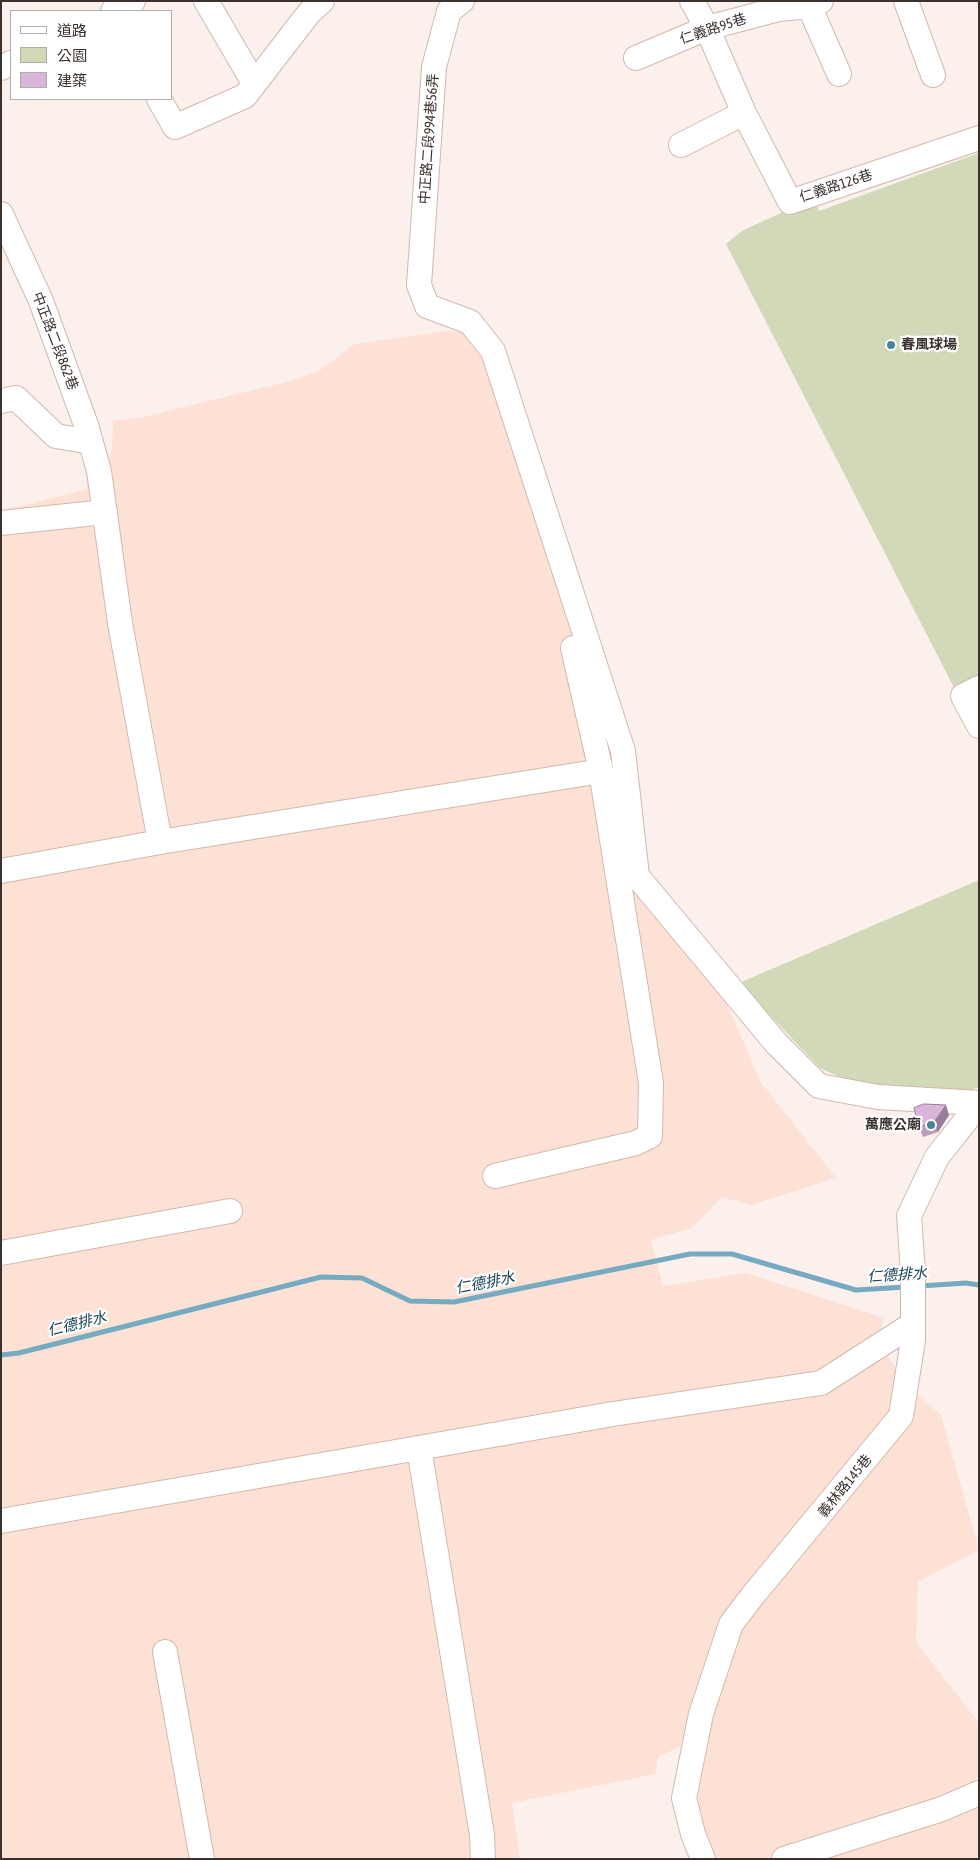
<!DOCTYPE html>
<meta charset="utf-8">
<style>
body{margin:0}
#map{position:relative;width:980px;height:1860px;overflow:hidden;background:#fbf0eb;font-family:"Asap Condensed","Noto Sans TC",sans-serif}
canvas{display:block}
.frame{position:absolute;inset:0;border:2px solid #3c312d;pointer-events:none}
.legend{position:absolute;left:10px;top:10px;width:162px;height:90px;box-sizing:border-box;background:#fff;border:1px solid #b1adab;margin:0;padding:6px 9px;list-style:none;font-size:15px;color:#3c312d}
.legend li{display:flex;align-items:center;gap:10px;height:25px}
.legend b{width:25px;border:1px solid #b1adab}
</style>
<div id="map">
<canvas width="980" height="1860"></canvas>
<div class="frame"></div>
<ul class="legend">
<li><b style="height:6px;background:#fff"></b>道路</li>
<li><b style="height:14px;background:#d1d9b8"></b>公園</li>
<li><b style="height:14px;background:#d9b5db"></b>建築</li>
</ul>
</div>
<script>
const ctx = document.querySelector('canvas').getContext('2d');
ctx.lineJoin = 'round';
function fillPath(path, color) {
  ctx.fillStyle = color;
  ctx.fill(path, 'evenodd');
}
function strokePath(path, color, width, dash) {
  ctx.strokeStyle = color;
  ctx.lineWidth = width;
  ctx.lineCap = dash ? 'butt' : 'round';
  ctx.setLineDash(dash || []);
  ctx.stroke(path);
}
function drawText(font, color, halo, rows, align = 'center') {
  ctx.font = font + ' "Asap Condensed","Noto Sans TC",sans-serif';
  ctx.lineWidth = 4.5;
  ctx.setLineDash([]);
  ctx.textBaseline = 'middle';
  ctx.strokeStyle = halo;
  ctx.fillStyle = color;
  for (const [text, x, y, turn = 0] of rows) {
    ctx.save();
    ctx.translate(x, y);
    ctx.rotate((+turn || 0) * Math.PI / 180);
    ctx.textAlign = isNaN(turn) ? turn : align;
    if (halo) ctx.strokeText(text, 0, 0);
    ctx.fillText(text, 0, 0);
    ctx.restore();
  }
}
fillPath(new Path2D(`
 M446 331 468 332 484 357 595 671 636 841 669 913 703 947 760 1081 836 1178 751 1205 722 1197 692 1228 651 1240 663 1286 746 1273 884 1318 878 1341 908 1387 941 1415 979 1550 918 1582 916 1642 979 1723V1859H704L683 1745 658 1757 655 1774 512 1803 520 1859H1V511L87 489 84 457 99 470 112 451 113 421 143 417 291 381 319 371 355 344Z`), '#fde1d4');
fillPath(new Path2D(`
 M979 153V699L964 707 726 244 742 231 813 198 819 211Z
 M979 880V1087L965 1093 857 1085 820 1068 739 983Z`), '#d1d9b8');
strokePath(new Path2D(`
 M920 1286 966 1283 979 1285
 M1 1355 19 1353 321 1277 362 1278 410 1301 454 1302 690 1254H732L856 1290 906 1287`), '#75abc1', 5);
const minor = new Path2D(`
 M206 1 254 83
 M462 1 449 11 434 67 419 285 427 306 470 322 493 351 623 751 637 876 776 1043 819 1086 878 1097 979 1103
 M692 1 707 28 744 113 790 202 979 138
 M807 1 839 74
 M906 1 933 75
 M113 11 133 1
 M636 58 707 28 779 9 809 6 821 1
 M1 68 11 63
 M159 99 175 127 245 96 309 13 322 1
 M681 145 744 113
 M1 214 41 301 86 425 99 471 120 623 160 842
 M1 401 16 398 56 436 91 442
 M1 523 105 512
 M979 688 963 696 979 726
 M1 871 160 842 601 771
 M495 1176 636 1143 650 1136 651 1083 601 771 573 648
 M1 1253 230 1211
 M419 1448 482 1835 483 1859
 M1 1521 613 1414 821 1383 913 1324
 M165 1652 202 1859
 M703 1859 693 1834 684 1798 701 1714 731 1624 754 1594 901 1416 913 1340V1273L909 1216 937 1157 979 1104
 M784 1859 942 1809 979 1793`);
strokePath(minor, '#d2b8ac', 26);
strokePath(minor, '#fff', 24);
fillPath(new Path2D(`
 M949 1115 938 1132 923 1137 919 1127Z`), '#bb9cbc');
fillPath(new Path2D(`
 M946 1105 949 1115 938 1132 934 1122Z`), '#987f99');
const building = new Path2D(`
 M924 1104 946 1105 934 1122 919 1127 914 1108Z`);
fillPath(building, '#d9b5db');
strokePath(building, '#987f99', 1);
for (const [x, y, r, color] of [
 [891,345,5,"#438697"],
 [931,1125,5,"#438697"]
]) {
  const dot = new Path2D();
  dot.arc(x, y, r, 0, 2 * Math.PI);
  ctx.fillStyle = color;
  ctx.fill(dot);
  strokePath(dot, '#fff', 2);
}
drawText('14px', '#3c312d', '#fff', [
 ["仁義路95巷",713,29,-18],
 ["中正路二段994巷56弄",429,139,-86],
 ["仁義路126巷",836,186,-18],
 ["中正路二段862巷",55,341,69],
 ["義林路145巷",845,1486,-51]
]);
drawText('bold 14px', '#3c312d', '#fff', [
 ["春風球場",901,345],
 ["萬應公廟",921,1125,"right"]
], 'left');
drawText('italic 15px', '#154455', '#fff', [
 ["仁德排水",897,1275,-4],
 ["仁德排水",485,1283,-11],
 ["仁德排水",77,1324,-14]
]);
</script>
